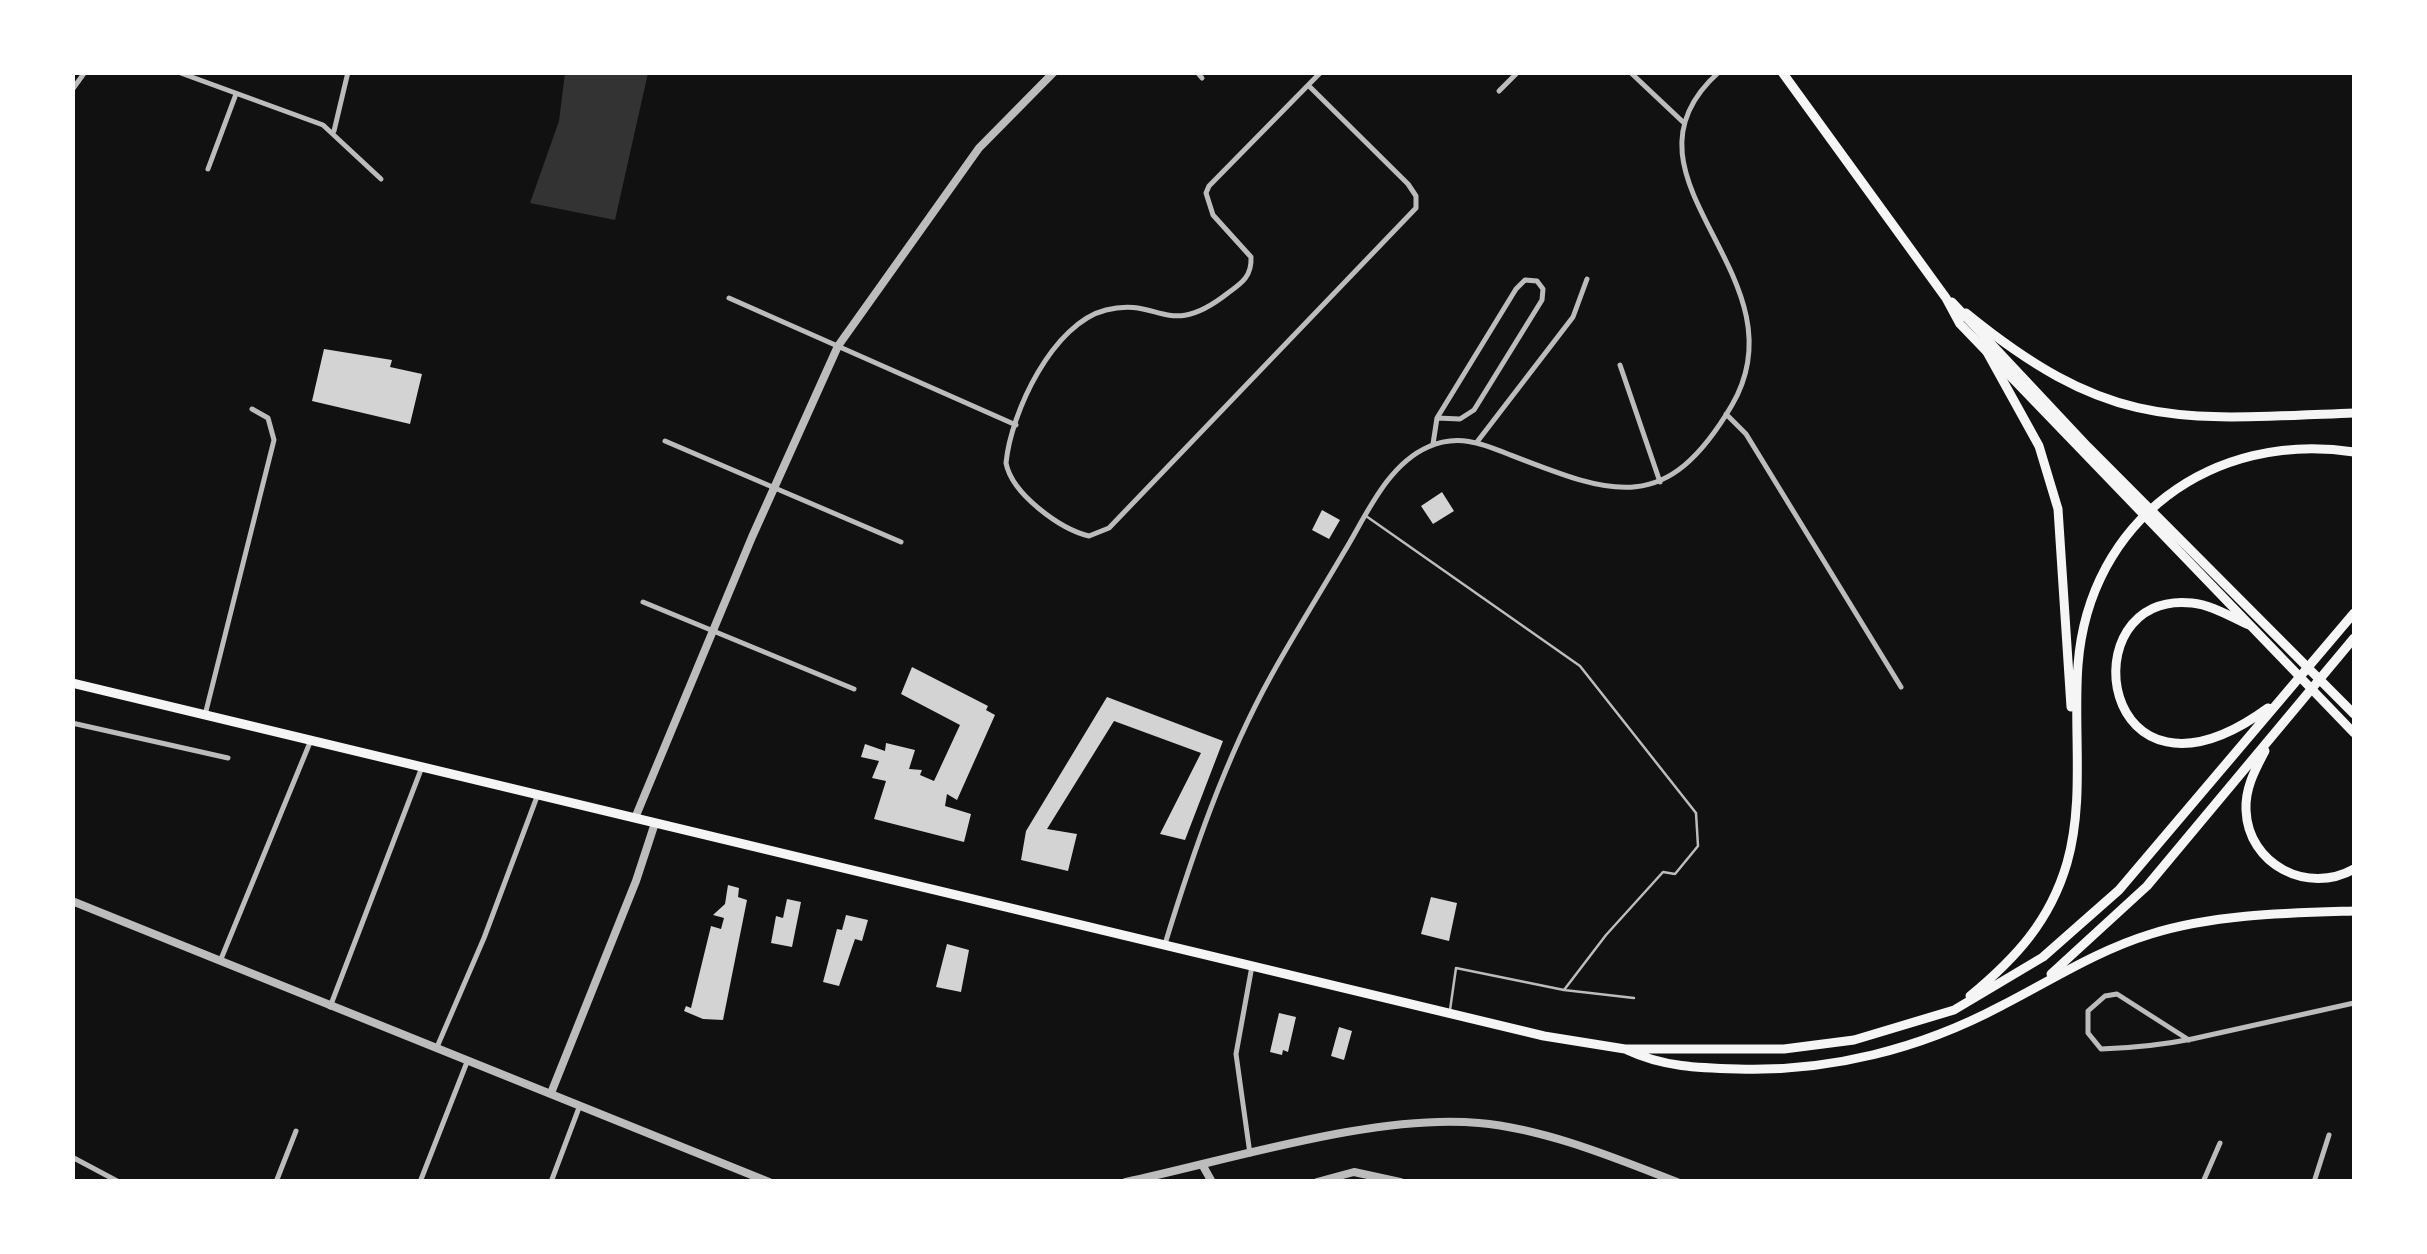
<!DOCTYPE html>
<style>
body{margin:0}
#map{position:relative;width:2427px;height:1254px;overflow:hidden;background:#111;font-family:"Fira Sans",sans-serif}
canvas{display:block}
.frame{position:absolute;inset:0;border:75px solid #fff;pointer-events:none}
</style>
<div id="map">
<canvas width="2427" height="1254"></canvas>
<div class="frame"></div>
</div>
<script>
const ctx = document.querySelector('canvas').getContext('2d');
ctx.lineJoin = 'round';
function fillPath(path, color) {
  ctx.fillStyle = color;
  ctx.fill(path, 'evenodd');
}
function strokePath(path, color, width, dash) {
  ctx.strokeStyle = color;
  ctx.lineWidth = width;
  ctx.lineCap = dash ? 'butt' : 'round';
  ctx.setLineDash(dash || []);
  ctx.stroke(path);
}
fillPath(new Path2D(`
 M565 73H648L615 220 530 203 559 121Z`), '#333');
fillPath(new Path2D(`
 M324 349 392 360 390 367 422 374 410 424 312 401Z
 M1442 492 1454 511 1433 524 1421 506Z
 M1322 510 1340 520 1329 539 1312 530Z
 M912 667 988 706 986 710 995 715 957 800 947 794 945 806 971 814 964 842 874 819 886 781 872 778 879 761 861 757 865 744 885 751 886 743 915 750 909 769 922 770 920 775 934 781 960 725 901 694Z
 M1107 697 1223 741 1185 840 1160 834 1201 753 1114 721 1047 829 1077 834 1068 871 1021 860 1026 831Z
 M728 885 739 888 738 897 747 900 723 1020 703 1019 684 1011 686 1006 691 1008 711 926 721 929 724 918 713 915 725 904Z
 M1431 897 1457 903 1449 941 1421 934Z
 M787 899 801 902 792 947 771 943 776 916 783 918Z
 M846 915 868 920 862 941 855 939 839 986 823 982 837 929 842 930Z
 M947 944 969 950 961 992 936 987Z
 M1279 1013 1296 1017 1288 1052 1283 1050 1282 1055 1270 1052Z
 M1339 1027 1352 1031 1344 1060 1331 1056Z`), '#d3d3d3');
strokePath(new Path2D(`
 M1366 516 1580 666 1696 813 1698 846 1675 874 1663 872 1606 935 1564 990
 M1450 1010 1456 968 1564 990 1634 998`), '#bcbcbc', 2.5);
strokePath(new Path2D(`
 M178 72 323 125 381 179
 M1197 72 1202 78
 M1630 72 1683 122
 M1309 86 1408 184 1416 196V208L1109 528 1089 536C1060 529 1012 494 1006 463 1011 412 1053 323 1106 310 1160 296 1167 341 1228 293 1242 283 1252 276 1251 257L1213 215 1206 193 1209 186 1321 72
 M72 90 85 72
 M1499 91 1518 72
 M334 131 348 72
 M208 169 236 94
 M729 298 1016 425
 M1620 365 1660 482
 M1726 414 1746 434 1901 687
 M665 441 901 542
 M1477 442 1573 317 1587 279
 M1433 444 1437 418 1460 419 1474 410 1542 300 1543 289 1537 281 1525 280 1516 289 1437 418
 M643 602 854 689
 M205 715 274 440 268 418 252 409
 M72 723 228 758
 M1165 944C1193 853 1225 759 1271 676 1294 634 1320 593 1344 552 1366 516 1387 465 1428 447 1457 434 1481 443 1508 454 1613 495 1666 517 1732 405 1808 274 1601 177 1719 72
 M221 959 311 740
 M330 1007 422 767
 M2189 1040 2117 994 2105 996 2088 1011V1033L2101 1049C2132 1048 2162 1045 2192 1039L2354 1003
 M437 1047 484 938 538 794
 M1250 1154 1236 1054 1252 966
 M72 1157 119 1182
 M276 1182 296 1131
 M420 1182 467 1062
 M551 1182 580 1105
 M2203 1182 2220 1143
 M2314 1182 2329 1135`), '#bcbcbc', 5);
strokePath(new Path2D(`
 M635 818 752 537 838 346 979 148 1054 72
 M72 901 769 1182
 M551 1093 636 881 655 823
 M1203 1166 1212 1182
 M1126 1182C1229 1160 1377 1113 1479 1123 1546 1129 1615 1158 1677 1182
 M1317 1182 1354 1172 1400 1182`), '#bcbcbc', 8);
strokePath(new Path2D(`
 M1782 72 1946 298 1960 324 2354 733
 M1952 302 2088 447 2354 714`), '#f5f5f5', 9);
strokePath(new Path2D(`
 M1966 313C2111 431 2177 420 2354 413
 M1987 352 2039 446 2058 509 2071 707
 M2249 625C2231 617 2212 605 2192 603 2067 589 2098 832 2268 708
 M72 683 1544 1036 1625 1049H1784L1854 1040 1954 1010 2043 957 2119 890 2354 613
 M2265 751C2255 770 2245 788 2246 810 2248 865 2308 895 2354 869
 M2051 974 2147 886 2354 638
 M1970 996C2016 958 2050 921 2067 863 2085 801 2073 729 2078 665 2089 520 2213 430 2354 452
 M1627 1050C1663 1067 1699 1068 1738 1069 1829 1072 1920 1049 2001 1006 2050 981 2098 950 2151 934 2215 914 2288 913 2354 911`), '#f5f5f5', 9);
</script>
